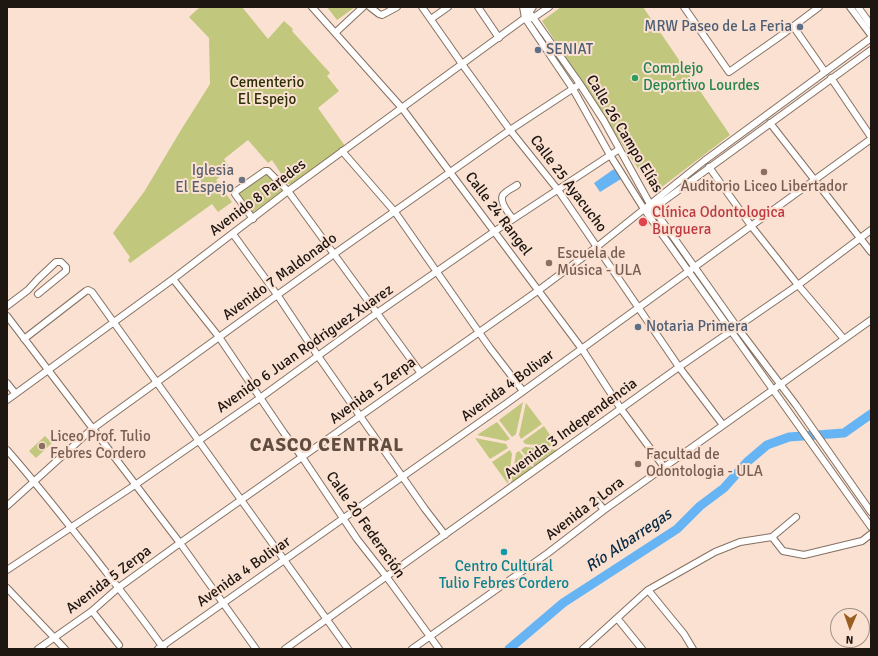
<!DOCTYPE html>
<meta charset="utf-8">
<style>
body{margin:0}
#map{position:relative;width:878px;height:656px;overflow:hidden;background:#fae1d2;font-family:Signika,sans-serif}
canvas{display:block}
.frame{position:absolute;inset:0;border:8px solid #1e1611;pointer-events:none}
.north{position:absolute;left:830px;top:608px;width:40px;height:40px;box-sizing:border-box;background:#fae1d2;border:1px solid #a29085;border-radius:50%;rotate:182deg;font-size:11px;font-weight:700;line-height:16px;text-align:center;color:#1e1611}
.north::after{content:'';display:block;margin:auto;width:14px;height:18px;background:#9a5f1e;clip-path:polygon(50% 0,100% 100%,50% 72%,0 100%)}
</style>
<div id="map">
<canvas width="878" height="656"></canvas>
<div class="frame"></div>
<div class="north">N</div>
</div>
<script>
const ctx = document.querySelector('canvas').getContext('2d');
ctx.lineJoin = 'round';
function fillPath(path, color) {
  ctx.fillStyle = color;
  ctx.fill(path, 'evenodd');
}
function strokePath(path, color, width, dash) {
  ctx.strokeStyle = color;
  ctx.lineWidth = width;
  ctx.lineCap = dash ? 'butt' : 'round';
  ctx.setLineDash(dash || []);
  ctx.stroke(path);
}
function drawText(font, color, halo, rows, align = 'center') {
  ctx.font = font + ' Signika,sans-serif';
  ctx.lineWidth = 4;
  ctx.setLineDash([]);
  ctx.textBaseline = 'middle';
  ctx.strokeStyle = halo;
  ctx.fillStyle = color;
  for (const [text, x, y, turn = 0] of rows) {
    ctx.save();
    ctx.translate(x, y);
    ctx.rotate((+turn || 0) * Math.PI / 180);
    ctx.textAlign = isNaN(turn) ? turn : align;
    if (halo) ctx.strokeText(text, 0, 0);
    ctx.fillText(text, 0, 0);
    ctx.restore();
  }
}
fillPath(new Path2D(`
 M200 7H242L268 39 284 21 293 29 292 31 330 73 327 76 339 91 318 108 345 146 292 185 288 184 272 160 268 163 248 140 224 159 230 168 216 180 232 202 218 212 212 204 130 263 128 260 130 257 113 233 144 192 181 130 210 84 209 38 189 17Z
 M327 7H355L337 20Z
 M561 7H643L730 135 654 193 542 21Z
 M266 173 282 191 252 213 238 194Z
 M523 402 516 434 512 437 499 420Z
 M526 403 542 424 521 439 519 435Z
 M497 422 510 439 506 441 477 435Z
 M544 426 558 447 525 444 523 441Z
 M45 436 52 443 36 458 29 451Z
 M475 438 506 444 508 448 490 459Z
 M525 447 559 450 535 467 521 450Z
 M510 450 512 454 508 484 492 462Z
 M519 451 533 468 511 484 516 453Z`), '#c1c77c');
fillPath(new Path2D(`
 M614 169 621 179 600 192 594 183Z`), '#66b4f4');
strokePath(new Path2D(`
 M509 649 563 603 677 529 700 506 724 488 747 462 767 445 789 437 844 433 871 414`), '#66b4f4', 9);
const minor = new Path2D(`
 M312 7 402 108 582 349 621 409 664 467
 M370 7 379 14 382 15 397 7
 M422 7 462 64 510 130 558 190 679 367 723 425
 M478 7 499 38
 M523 7 525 18 573 89 610 155 644 209 871 527
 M684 7 729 72 779 37 819 7
 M850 7 871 35
 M858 7 871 25
 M527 9 580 84 604 121 650 204 737 327 796 405 871 512
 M529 18H533L549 7
 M431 19 448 7
 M793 26 825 72
 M335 33 363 7
 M831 78 871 137
 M770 123 871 252
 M342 151 395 212 490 348 523 391
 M709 167 752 227 798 285 844 339
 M650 211 871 50
 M253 219 235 194V192L265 171H268L288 191 420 372
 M513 219C509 214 499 201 503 195 506 191 513 188 517 185
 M233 234 278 296 318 356 425 509 445 535
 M173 279 219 337 284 433 302 457 357 539 386 576 439 649
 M7 306 28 290 38 279 56 262H61L66 267V271L38 294
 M7 316 180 543 256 649
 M24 339 86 291 88 290 92 292 348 649
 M7 383 15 393
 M7 400 173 279 288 191 525 18 533 7
 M7 450C37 484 64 519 92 554 116 585 141 616 164 649
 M597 501 604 510
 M7 506 92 429 334 254 510 130 580 84
 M772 537 783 551 804 555 862 541 871 534
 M7 570 135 485 260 398 377 313 495 231 618 150
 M7 588 65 649
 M648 590 684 634 693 649
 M92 611 119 645
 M617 618 642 649
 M38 649 92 611 118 588 180 543 539 290 598 246 704 161 871 38
 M158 649 507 403 871 139
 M285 649 679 367 798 285 871 230
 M412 649 548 553 604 510 871 320
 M583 649 648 590 715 552 740 542 772 537 796 517`);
strokePath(minor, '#857062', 8);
strokePath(minor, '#fff', 6);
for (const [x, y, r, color] of [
 [800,27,4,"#5c6f8a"],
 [538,50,4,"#5c6f8a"],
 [635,78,4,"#2e9e5b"],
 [764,172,4,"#8d6e63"],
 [242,180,4,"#6b7280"],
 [643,222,5,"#e0444e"],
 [549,263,4,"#8d6e63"],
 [638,327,4,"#5c6f8a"],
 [42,446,4,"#8d6e63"],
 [638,464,4,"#8d6e63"],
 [504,552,4,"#0f9aa8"]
]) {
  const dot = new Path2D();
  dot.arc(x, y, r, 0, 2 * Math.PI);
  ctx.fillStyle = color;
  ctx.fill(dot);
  strokePath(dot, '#fae1d2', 1.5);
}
drawText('15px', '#4e5e75', '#fae1d2', [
 ["MRW Paseo de La Feria",792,27,"right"],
 ["SENIAT",546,50],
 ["Notaria Primera",646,327]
], 'left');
drawText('15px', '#27864d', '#fae1d2', [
 ["Complejo",643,69],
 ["Deportivo Lourdes",643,86]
], 'left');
drawText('15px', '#2c2e04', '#fae1d2', [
 ["Cementerio",267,83],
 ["El Espejo",267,100]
]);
drawText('15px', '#1e1611', '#fae1d2', [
 ["Calle 26 Campo Elías",624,134,59],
 ["Calle 25 Ayacucho",568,184,53],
 ["Avenido 8 Paredes",258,198,-37],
 ["Calle 24 Rangel",498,214,53],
 ["Avenido 7 Maldonado",280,277,-36],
 ["Avenido 6 Juan Rodriguez Xuarez",305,349,-35],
 ["Avenida 4 Bolivar",508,386,-36],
 ["Avenida 5 Zerpa",373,391,-36],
 ["Avenida 3 Independencia",571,429,-36],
 ["Avenida 2 Lora",585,509,-37],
 ["Calle 20 Federación",365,525,55],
 ["Avenida 4 Bolivar",244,572,-35],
 ["Avenida 5 Zerpa",109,580,-37]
]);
drawText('15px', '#5b616d', '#fae1d2', [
 ["Iglesia",234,171],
 ["El Espejo",234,188]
], 'right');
drawText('15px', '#785e54', '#fae1d2', [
 ["Auditorio Liceo Libertador",764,187,"center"],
 ["Escuela de",557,254],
 ["Música - ULA",557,271],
 ["Liceo Prof. Tulio",50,437],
 ["Febres Cordero",50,454],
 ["Facultad de",646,455],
 ["Odontologia - ULA",646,472]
], 'left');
drawText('15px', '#be3a42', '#fae1d2', [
 ["Clínica Odontologica",652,213],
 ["Burguera",652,230]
], 'left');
drawText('15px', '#0d838f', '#fae1d2', [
 ["Centro Cultural",504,567],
 ["Tulio Febres Cordero",504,584]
]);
drawText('italic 16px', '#0a2c46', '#fae1d2', [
 ["Río Albarregas",629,541,-34]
]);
ctx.letterSpacing = '1px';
drawText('bold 19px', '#614d40', '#fae1d2', [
 ["CASCO CENTRAL",327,446]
]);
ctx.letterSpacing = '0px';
</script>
